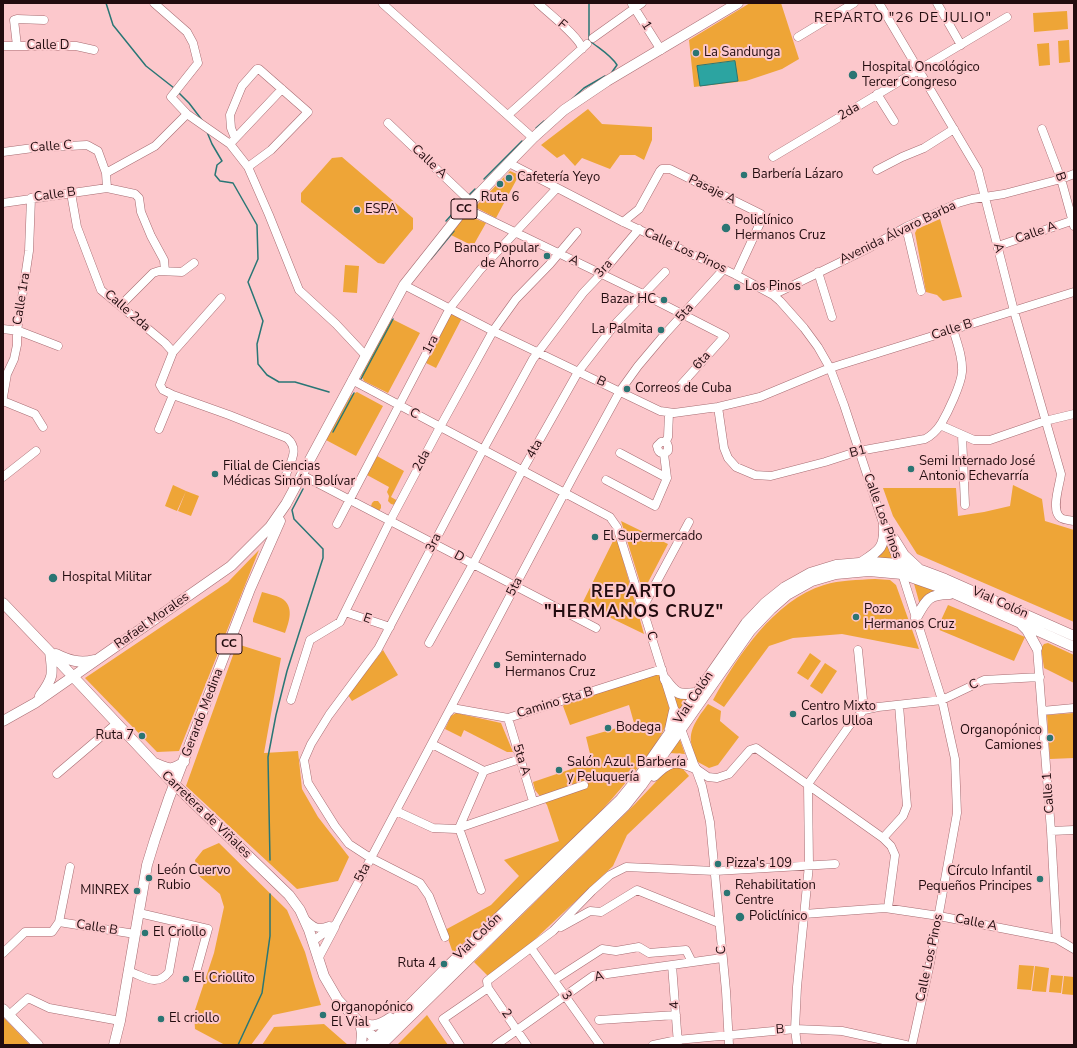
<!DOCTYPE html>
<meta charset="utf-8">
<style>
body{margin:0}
#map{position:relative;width:1077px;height:1048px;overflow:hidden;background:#fcc8cc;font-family:"Nunito Sans",sans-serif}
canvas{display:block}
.frame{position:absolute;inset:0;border:4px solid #220c0f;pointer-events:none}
</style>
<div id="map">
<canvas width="1077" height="1048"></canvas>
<div class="frame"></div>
</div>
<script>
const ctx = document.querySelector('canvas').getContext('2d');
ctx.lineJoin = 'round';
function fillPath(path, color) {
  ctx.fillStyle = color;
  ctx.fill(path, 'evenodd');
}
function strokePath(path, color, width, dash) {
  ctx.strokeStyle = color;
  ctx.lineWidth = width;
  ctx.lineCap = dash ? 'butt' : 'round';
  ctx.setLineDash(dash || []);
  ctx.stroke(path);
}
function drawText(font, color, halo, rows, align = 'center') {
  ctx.font = font + ' "Nunito Sans",sans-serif';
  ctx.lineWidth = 4;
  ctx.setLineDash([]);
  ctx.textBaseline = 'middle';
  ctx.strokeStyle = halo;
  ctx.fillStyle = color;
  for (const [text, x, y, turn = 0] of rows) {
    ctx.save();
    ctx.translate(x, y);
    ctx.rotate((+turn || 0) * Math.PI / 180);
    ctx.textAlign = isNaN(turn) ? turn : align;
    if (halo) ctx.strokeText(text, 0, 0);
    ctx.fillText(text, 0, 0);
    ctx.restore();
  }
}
fillPath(new Path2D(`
 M750 3H781L799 59 782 69 746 81 694 87 689 40Z
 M1067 11 1068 29 1034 32 1033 13Z
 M1069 40 1070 62 1059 63 1058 41Z
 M1049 43 1050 65 1039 66 1037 44Z
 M588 109 602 124 652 127V140L644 160 635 155H620L610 169 582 158 575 166 564 154 557 158 541 145Z
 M342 157 413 218V229L384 264 378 263 301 202V193L332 158Z
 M510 171 519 175 496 218 477 208V205Z
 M466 215 486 223 473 246 449 234Z
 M940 219 962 297 943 301 937 295 926 292 915 233 917 229Z
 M345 265 359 266 357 293 343 292Z
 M451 314 462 318 436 368 426 363Z
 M390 318 420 333 388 393 364 381 361 375Z
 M357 392 383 406 356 456 326 440 351 395Z
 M377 456 404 471 391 497 398 501 395 505 391 504 388 501 389 496 387 492 389 487 367 475Z
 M173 485 186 491 177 511 165 506Z
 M1013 485 1042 499 1045 521 1074 530V622L917 554 893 516 883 488H956L958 516 984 512 1010 506Z
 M186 491 199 496 191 516 178 511Z
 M374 501H378L381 505V508L379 511 371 506 372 503Z
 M621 521 668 544 643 592Z
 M616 535 644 634 582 604Z
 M887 539 893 560 876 558Z
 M259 550 179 751 157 752 85 678 228 582Z
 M875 579 890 580 896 585 919 649 842 634 793 638 769 646 724 707 713 700C737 657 774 600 824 585 840 580 858 580 875 579Z
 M913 580 939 590 920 605Z
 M262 592C268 594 275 595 281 598 295 606 289 622 285 633L253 622V619Z
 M948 605 1025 637 1014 661 937 629Z
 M1048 643 1074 655V683L1044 668 1041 648 1044 644Z
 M237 644 281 658 264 753 298 751 302 789 318 817 349 857 338 881 297 889 186 786Z
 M383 650 398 675 352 701 348 695Z
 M810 653 821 661 808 680 797 673Z
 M825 663 837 671 822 694 810 686Z
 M659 673C662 685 672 706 669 717 662 739 646 758 631 776 580 840 513 896 453 953L445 930 491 905 519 876 504 860 559 841 547 805 535 790 533 782 592 762 586 737 634 723 629 705 570 725 563 706 567 702Z
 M671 693 688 697 678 713Z
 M708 704 721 711 720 721 739 737 718 765 709 768 696 761C694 755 692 748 691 742 689 728 700 715 708 704Z
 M456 713 501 723 513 752H507L464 730 461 737 445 729 451 716Z
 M1074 713V758L1050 759 1047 715Z
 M679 737 685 754 670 753Z
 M674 767 683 769 689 776 627 835 613 866 531 943 488 976 474 962 635 804 667 770Z
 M219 843 287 910 305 952 314 983 321 1005 273 1015 251 1045H225L195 1029 194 1013 214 953 224 907 220 894 198 875 195 860 203 850Z
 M1019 965 1034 966 1031 990 1017 989Z
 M1035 966 1049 968 1046 992 1032 991Z
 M1051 975 1063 976 1061 993 1049 992Z
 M1064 976 1074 977V995L1062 994Z
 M427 1015 448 1045H397Z
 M3 1017 30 1045H3Z
 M324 1024 348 1045H262L274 1027Z`), '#eea537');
const water = new Path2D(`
 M735 61 738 81 700 86 697 66Z`);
fillPath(water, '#2ca4a1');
strokePath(water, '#297675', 1);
strokePath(new Path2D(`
 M106 3 113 25 146 66 174 88
 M589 3V40C598 48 610 54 617 65L612 72
 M178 92 189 103 202 120
 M572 99 584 88 605 76
 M536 128 544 121
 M207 132 212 144 222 161 217 165 215 175 220 181 233 183 257 225 258 259 248 282 263 321 257 344 258 364 267 375 279 382H295L329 392
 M484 179 522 141
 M469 195 475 189
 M446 221 462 203
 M431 259 454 231
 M361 379 393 319
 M333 432 354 393
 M270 860 268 757 276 715 287 671 323 558V549L294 519 292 510 303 489
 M238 1045 262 993 270 936V894`), '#297675', 1.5);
const minor = new Path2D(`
 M154 3 187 32 193 43 198 63 171 97 187 114 230 144
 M538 3C548 13 581 38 582 49
 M879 3 978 170 1014 311 1061 474C1060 484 1050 511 1061 518 1064 520 1070 520 1074 521
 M937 3 961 45
 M383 4 533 138
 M632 4 661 50
 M798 37 854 3
 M593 38 642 3
 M3 46H76L94 50
 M17 46 14 20 17 19 44 20
 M282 89 230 144 248 167 269 215 299 290 336 324 366 356
 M877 94 894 121
 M508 115 587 44
 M388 123 471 202
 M1042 129 1061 179 1074 226
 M235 138 231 128 230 115 242 86 257 69H259L308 112 271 150 248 167
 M3 152 33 148 87 145 98 151 106 173 107 188
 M773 157 1007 17
 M509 163 623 222 736 275 773 295 780 301 804 328 818 347 830 368 844 405 884 526 899 564 942 700 955 759 957 813 930 963 912 1045
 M877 170 902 157 924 148 954 129
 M106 173 155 146 187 114
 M71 193 77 227 101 290 165 343 173 352
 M3 203 107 188 135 194 139 198 141 212 151 236 164 260 165 271
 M465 208 643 294 725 336 679 387
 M623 222 639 209 660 171 662 169H670L761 214V221L736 275
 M906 227 921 291
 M998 246 1074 220
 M818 272 832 317
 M404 285 493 331 660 411 674 413 718 407 760 397 830 368 1074 292
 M773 295 867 249 906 227 958 203 972 199 1004 194 1061 179 1074 174
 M221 298 173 352 160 385 163 390 173 395 229 415 287 438C301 450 289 463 285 478L295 487
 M120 306 153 273 159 271 182 272 194 263
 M3 329 19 331 58 346
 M352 380 610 517 617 527 676 715
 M3 397 7 374 14 359 17 345V331L29 251 31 198
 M3 401 35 414 43 427
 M718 407 724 448 728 458 736 467 755 475 771 476 825 462 859 451 925 439C931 436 937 430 941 424 948 412 961 385 962 372 963 357 957 343 953 329
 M940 425 974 440H990L1045 421 1074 414
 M159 429 173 395
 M962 435 965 505
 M620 453 667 478
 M664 454C659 453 658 451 657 446L661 442 666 441
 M302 475 596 628
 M3 477 36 451
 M606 480 655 506 667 478 664 454 668 451V446L666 441 668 437 669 413
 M337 524 450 308 480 270 557 188
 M642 609 689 522
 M345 612 390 627
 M429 643 473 564 522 471 578 372 617 322 665 272
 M1037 648 1051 831 1057 939
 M858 650 864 710
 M291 700 310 640 340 622 390 521 440 427 493 331 516 299 550 264 577 232
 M864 710 878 707 942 700 984 680 1040 677
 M1042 711 1074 708
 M449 712 452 708 508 718 662 669
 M508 718 533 801
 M680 726 702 786 710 822 726 991 729 1045
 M432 744 484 771 520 759
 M695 768 708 777 717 778 729 774 750 750 756 748 883 838 891 846 895 855 888 908
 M57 774 117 723
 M396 811 433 828 456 829 584 785
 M1051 831 1074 830
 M883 838 903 816 907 806 899 705
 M481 890 459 828 484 771
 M139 913 208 929 197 969
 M804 914 885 908 939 916 1057 939 1074 949
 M306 920C314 928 319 930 329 926
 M59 922 135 934
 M561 927 590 911 601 912 637 890 719 923
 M445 937 429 896 420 883 369 857 349 844 335 826 308 783 304 760 311 744 329 715 378 649 483 450 533 359 583 293 601 274 639 229
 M313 941 336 924 574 475 620 391 638 366 665 334 723 270
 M531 948 600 1045
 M3 953 25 932H52L59 922 70 867
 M318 959 335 927
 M672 965 678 1044
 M128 971C144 976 156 988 169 972L178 922
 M554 980 602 949 616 951 639 947 649 953 686 950 692 962
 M9 1015 28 998 49 1008 120 1021
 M599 1020 676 1015
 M460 1045 443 1019 488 988
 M496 1045 593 976 722 958
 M527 1045 488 988 487 981 553 931 592 891 610 875 626 867 715 871 835 864
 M653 1045 677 1040 795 1029 842 1031 906 1045
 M797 1045 795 1029 797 987 809 865 808 784 849 726 864 710`);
const major = new Path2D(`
 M884 526 894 539 904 555 918 568
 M862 562C879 551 885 548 884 526
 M3 603 50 652 170 780 289 895 300 910 309 930 324 976 338 1000 380 1044
 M916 618C926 600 928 594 950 594
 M1022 625 1027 630 1037 648
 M56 654C68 660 80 664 94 660
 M665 679C678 697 680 695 702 692
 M40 696C54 677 53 674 50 652
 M3 721 35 703 231 566 270 527 286 504 404 285 465 208 533 138 564 110 607 81 738 3
 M670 729 674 711
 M155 763C169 769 171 771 184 762
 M654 776C669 761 675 759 695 768
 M3 1009 38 1045
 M360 1022C371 1028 380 1025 390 1018
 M360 1022 362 1034 361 1045
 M114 1045 120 1021 147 865 155 839 169 798 250 589 280 521
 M370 1045 447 967 621 799 638 778 746 623 765 603 785 587 810 573 836 565 871 562 899 564 921 570 945 579 1074 636
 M381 1045 625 806 641 786 750 631 771 609 787 595 812 581 836 574 869 571 902 574 942 588 1074 647`);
strokePath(minor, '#a76c72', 9);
strokePath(major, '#a76c72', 11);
strokePath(minor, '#fff', 8);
strokePath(major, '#fff', 10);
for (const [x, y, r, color] of [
 [696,53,4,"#2b7573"],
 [853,75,5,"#2b7573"],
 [744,175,4,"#2b7573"],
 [509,178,4,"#2b7573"],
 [500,184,4,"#2b7573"],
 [357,210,4,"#2b7573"],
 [726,228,5,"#2b7573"],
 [547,256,4,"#2b7573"],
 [737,287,4,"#2b7573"],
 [664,300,4,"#2b7573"],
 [661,330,4,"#2b7573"],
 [627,389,4,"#2b7573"],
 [911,469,4,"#2b7573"],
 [215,474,4,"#2b7573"],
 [595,537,4,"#2b7573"],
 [53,578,5,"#2b7573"],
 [856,617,4,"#2b7573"],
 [497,665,4,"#2b7573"],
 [793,714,4,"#2b7573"],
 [608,728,4,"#2b7573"],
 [142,736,4,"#2b7573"],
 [1050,738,4,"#2b7573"],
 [559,770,4,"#2b7573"],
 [718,864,4,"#2b7573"],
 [149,878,4,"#2b7573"],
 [1040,879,4,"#2b7573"],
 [137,891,4,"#2b7573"],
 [727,893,4,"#2b7573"],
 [740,917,5,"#2b7573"],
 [145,933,4,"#2b7573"],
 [444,964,4,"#2b7573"],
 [186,979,4,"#2b7573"],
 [323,1015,4,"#2b7573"],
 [161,1019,4,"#2b7573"]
]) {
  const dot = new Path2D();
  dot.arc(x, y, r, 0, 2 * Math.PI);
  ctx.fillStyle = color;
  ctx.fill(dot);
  strokePath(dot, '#fcc8cc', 1.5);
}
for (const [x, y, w] of [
 [464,209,26],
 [229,644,26]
]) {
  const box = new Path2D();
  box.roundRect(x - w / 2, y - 10, w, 20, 3);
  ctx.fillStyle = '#fcc8cc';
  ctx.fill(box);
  strokePath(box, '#220c0f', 1);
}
drawText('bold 12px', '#220c0f', null, [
 ["CC",464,209],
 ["CC",229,644]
]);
drawText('13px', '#220c0f', '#fcc8cc', [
 ["F",562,25,40],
 ["1",646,26,58],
 ["Calle D",48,46],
 ["2da",849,112,-30],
 ["Calle C",51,147,-4],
 ["Calle A",429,162,43],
 ["B",1060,177,71],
 ["Pasaje A",712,190,26],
 ["Calle B",55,195,-8],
 ["Avenida Álvaro Barba",898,233,-26],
 ["Calle A",1036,233,-19],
 ["A",998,248,76],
 ["Calle Los Pinos",685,251,25],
 ["A",574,261,26],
 ["3ra",604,269,-49],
 ["Calle 1ra",22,299,-81],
 ["Calle 2da",127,311,41],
 ["5ta",685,313,-48],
 ["Calle B",952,330,-18],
 ["1ra",431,345,-62],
 ["6ta",702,361,-48],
 ["B",601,382,25],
 ["C",414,414,28],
 ["4ta",535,449,-61],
 ["B1",858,452,-15],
 ["2da",422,461,-62],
 ["Calle Los Pinos",882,516,70],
 ["3ra",434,543,-63],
 ["D",459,557,28],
 ["5ta",515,587,-62],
 ["Vial Colón",1000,603,24],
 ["E",367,619,19],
 ["Rafael Morales",152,621,-35],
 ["C",651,636,72],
 ["C",974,685,-25],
 ["Vial Colón",694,698,-56],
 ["Camino 5ta B",555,703,-17],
 ["Gerardo Medina",203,713,-69],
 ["5ta A",521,760,73],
 ["Calle 1",1049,793,-94],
 ["Carretera de Viñales",206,815,44],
 ["5ta",363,873,-62],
 ["Calle A",976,923,11],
 ["Calle B",97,928,9],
 ["Vial Colón",478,937,-44],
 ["C",722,950,-95],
 ["Calle Los Pinos",930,958,-78],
 ["A",599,977,-14],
 ["3",566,996,55],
 ["4",675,1005,-94],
 ["2",506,1014,55],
 ["B",780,1030,-5]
]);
drawText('13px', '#220c0f', '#fcc8cc', [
 ["La Sandunga",704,53],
 ["Hospital Oncológico",862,68],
 ["Tercer Congreso",862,83],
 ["Barbería Lázaro",752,175],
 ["Cafetería Yeyo",517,178],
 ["Ruta 6",500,198,"center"],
 ["ESPA",365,210],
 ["Policlínico",735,221],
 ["Hermanos Cruz",735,236],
 ["Banco Popular",539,249,"right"],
 ["de Ahorro",539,264,"right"],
 ["Los Pinos",745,287],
 ["Bazar HC",656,300,"right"],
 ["La Palmita",653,330,"right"],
 ["Correos de Cuba",635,389],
 ["Semi Internado José",919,462],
 ["Antonio Echevarría",919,477],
 ["Filial de Ciencias",223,467],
 ["Médicas Simón Bolívar",223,482],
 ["El Supermercado",603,537],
 ["Hospital Militar",62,578],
 ["Pozo",864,610],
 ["Hermanos Cruz",864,625],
 ["Seminternado",505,658],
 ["Hermanos Cruz",505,673],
 ["Centro Mixto",801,707],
 ["Carlos Ulloa",801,722],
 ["Bodega",616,728],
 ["Organopónico",1042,731,"right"],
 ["Camiones",1042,746,"right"],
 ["Ruta 7",134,736,"right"],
 ["Salón Azul. Barbería",567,763],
 ["y Peluquería",567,778],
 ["Pizza's 109",726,864],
 ["León Cuervo",157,871],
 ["Rubio",157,886],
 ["Círculo Infantil",1032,872,"right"],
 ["Pequeños Principes",1032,887,"right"],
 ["Rehabilitation",735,886],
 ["Centre",735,901],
 ["MINREX",129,891,"right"],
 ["Policlínico",749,917],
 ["El Criollo",153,933],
 ["Ruta 4",436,964,"right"],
 ["El Criollito",194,979],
 ["Organopónico",331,1008],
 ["El Vial",331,1023],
 ["El criollo",169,1019]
], 'left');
ctx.letterSpacing = '1px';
drawText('14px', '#220c0f', '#fcc8cc', [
 ["REPARTO \"26 DE JULIO\"",903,19]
]);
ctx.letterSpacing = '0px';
ctx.letterSpacing = '1px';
drawText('bold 17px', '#220c0f', '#fcc8cc', [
 ["REPARTO",634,593],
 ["\"HERMANOS CRUZ\"",634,613]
]);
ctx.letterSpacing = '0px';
</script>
